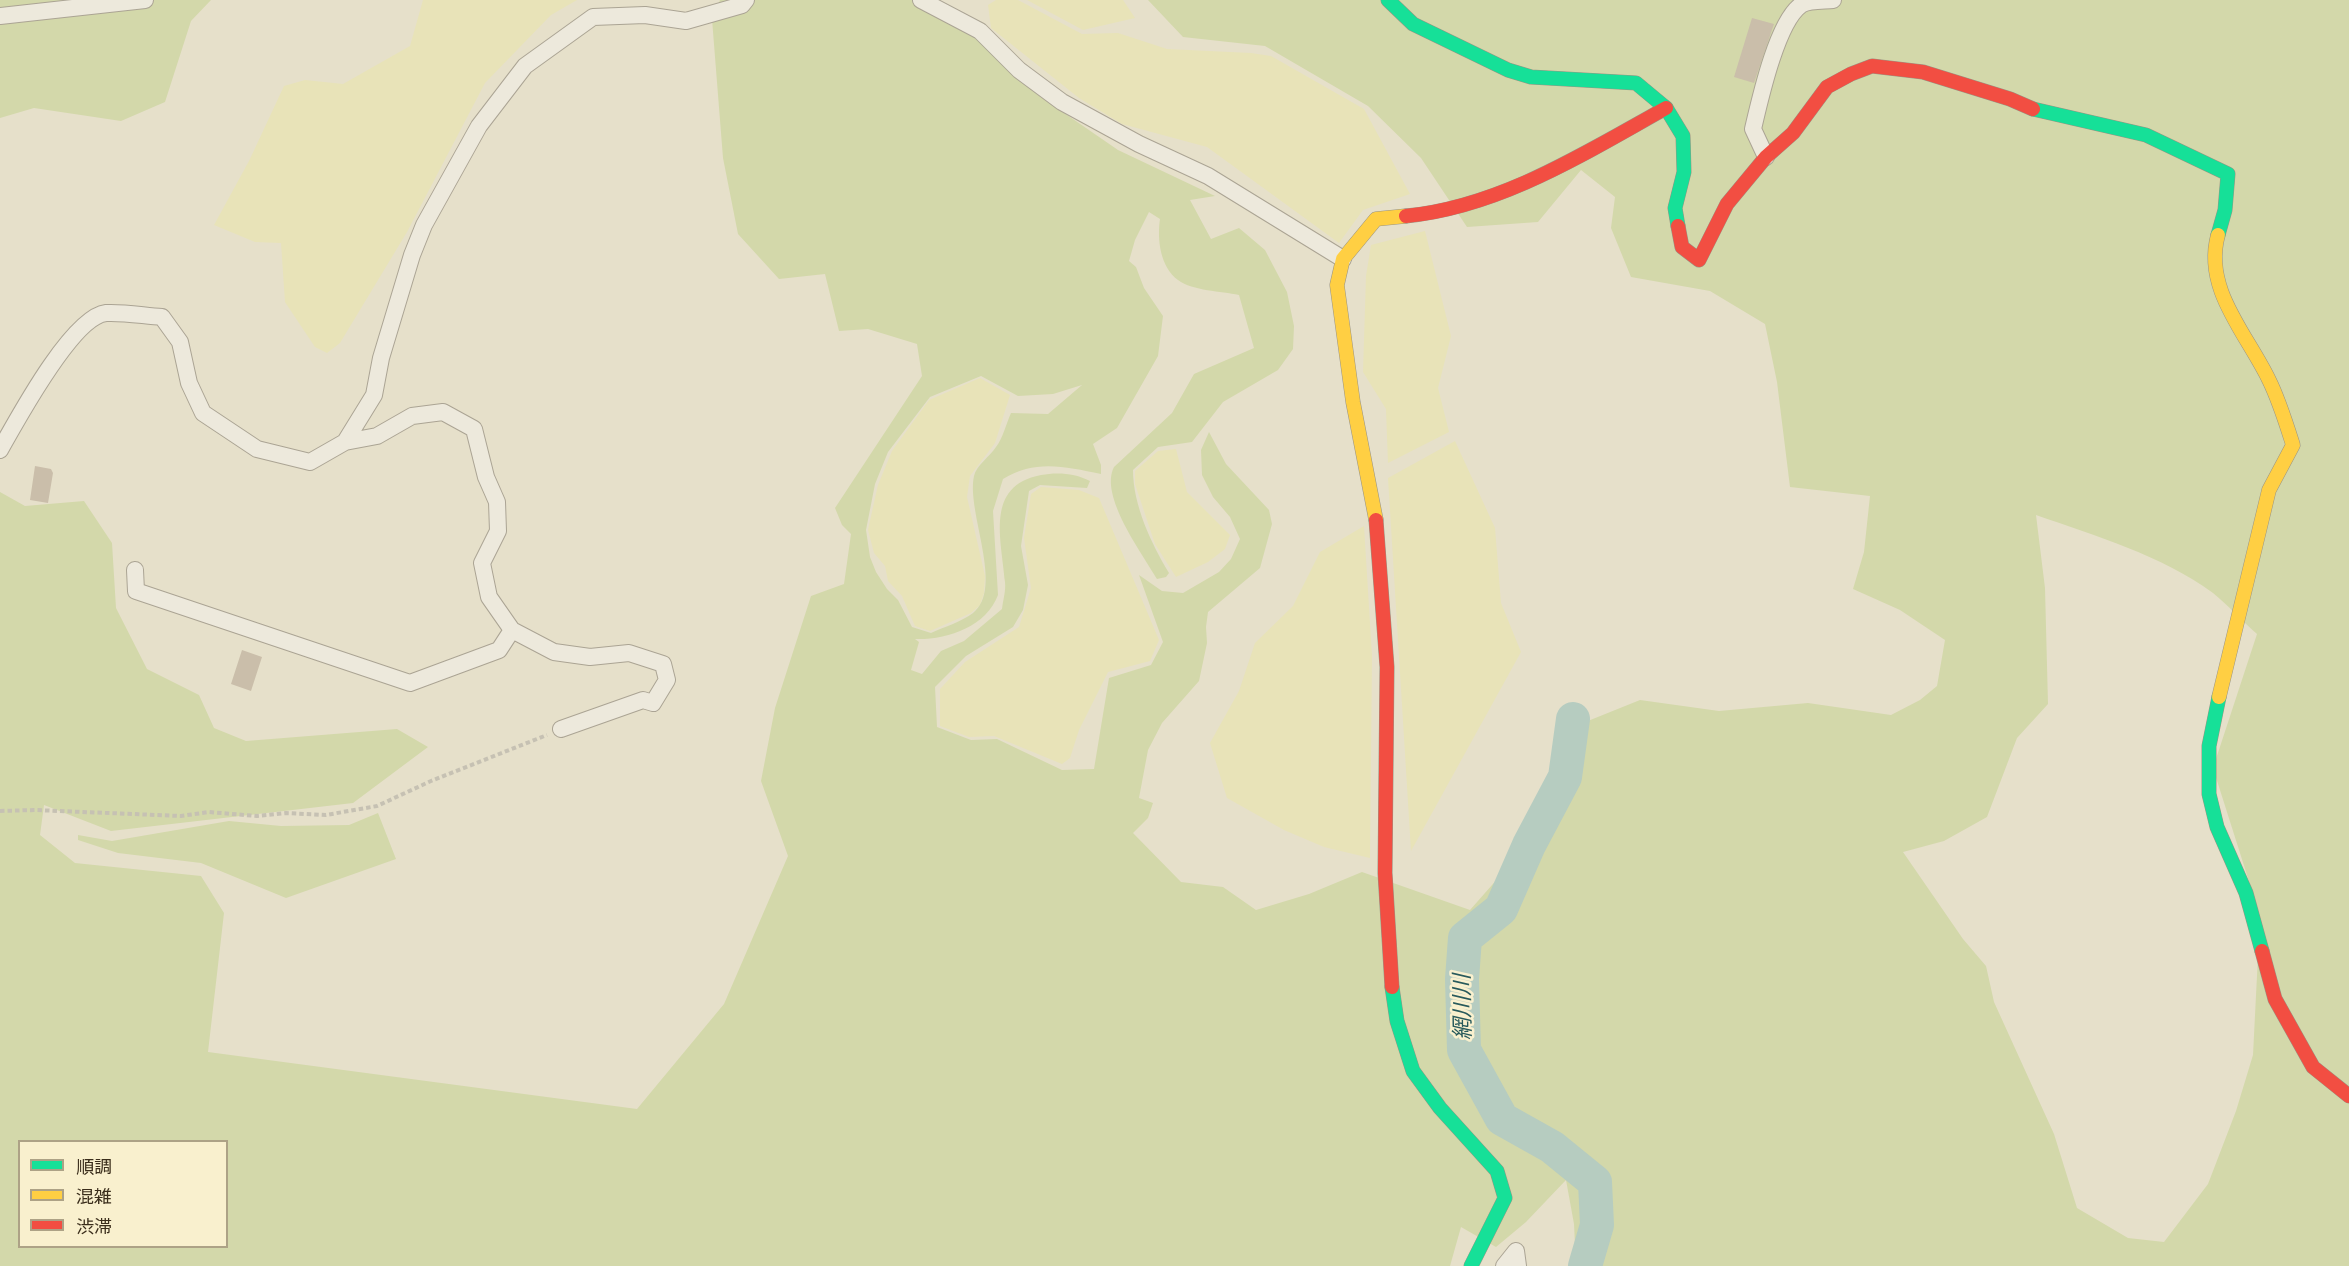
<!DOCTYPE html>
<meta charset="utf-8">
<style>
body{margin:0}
#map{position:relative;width:2349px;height:1266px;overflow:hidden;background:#e6e0ca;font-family:"Source Serif 4","Noto Sans JP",serif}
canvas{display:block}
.legend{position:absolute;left:18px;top:1140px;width:210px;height:108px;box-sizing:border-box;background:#f9f0ce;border:2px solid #ada286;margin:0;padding:8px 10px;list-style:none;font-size:18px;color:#3a2d1b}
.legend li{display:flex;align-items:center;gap:12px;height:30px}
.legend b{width:30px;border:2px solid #ada286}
</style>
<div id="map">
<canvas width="2349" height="1266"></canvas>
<ul class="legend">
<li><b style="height:8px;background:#16e098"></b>順調</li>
<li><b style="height:8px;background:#ffcf43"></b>混雑</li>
<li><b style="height:8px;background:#f24e42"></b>渋滞</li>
</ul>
</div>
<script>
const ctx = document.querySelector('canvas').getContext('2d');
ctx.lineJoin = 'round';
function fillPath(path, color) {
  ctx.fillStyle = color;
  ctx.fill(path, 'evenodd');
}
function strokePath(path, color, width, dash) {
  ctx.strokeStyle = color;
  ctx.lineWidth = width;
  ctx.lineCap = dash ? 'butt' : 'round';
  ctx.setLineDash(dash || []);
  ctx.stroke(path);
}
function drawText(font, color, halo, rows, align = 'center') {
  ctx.font = font + ' "Source Serif 4","Noto Sans JP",serif';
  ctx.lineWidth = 5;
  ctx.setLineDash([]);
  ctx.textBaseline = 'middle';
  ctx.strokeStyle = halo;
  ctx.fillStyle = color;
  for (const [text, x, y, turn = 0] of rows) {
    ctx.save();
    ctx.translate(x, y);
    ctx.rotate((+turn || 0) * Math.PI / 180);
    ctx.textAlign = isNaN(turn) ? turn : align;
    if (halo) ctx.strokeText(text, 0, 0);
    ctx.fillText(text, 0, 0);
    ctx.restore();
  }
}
fillPath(new Path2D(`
 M423 0H577L551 15 485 83 407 232 340 343 327 353 315 347 285 302 281 243 255 242 214 225 249 161 284 86 305 80 343 84 410 46Z
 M996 0H1018L1082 34 1118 33 1167 49 1251 53 1271 56 1364 109 1410 194 1363 210 1339 243 1207 147 1122 124 1079 98 991 28 988 5Z
 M1027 0H1123L1135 18 1083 30Z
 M1425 231 1451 336 1438 388 1449 432 1388 463 1386 409 1363 372 1366 276 1371 245Z
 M980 378 1010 395 995 443 970 476 967 497 985 576 984 593 980 605 971 613 930 631 915 626 902 596 888 581 885 566 874 553 868 530 878 485 892 451 929 400Z
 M1455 441 1495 528 1501 603 1521 652 1411 851 1388 478Z
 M1176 449 1187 492 1230 535 1225 549 1208 562 1176 577 1155 544 1135 484V471L1158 451Z
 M1041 487 1079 490 1099 498 1159 640 1150 661 1108 672 1079 730 1070 758 1062 764 994 736 969 737 940 726V689L965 662 1019 627 1031 588 1024 538 1031 494Z
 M1364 526 1372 656 1370 858 1324 847 1284 830 1227 798 1210 743 1239 691 1255 643 1293 606 1320 552Z`), '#e8e3b8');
fillPath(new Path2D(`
 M0 0H211L191 21 165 102 121 121 34 108 0 118Z
 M720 0H924L1006 60 1054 106 1118 150 1215 196 1190 200 1211 239 1239 228 1265 250 1287 292 1294 326 1293 349 1278 370 1223 402 1192 442 1158 447 1133 470C1133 505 1151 543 1169 573L1166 577 1157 579C1142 553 1099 496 1114 467L1172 413 1194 374 1254 348 1239 295C1221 291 1193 291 1178 280 1160 267 1157 239 1160 219L1149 212 1135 240 1129 261 1136 267 1144 288 1163 316 1158 356 1117 428 1093 444 1101 465V474C1065 467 1036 459 1003 479L993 511 998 595C986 627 947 640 915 639L919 642 911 670 922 674 941 651 964 641 1002 609C1003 600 1006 591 1005 582 1002 540 984 486 1041 475 1057 472 1075 473 1090 481L1087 488 1040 485 1029 491 1021 546 1028 585 1023 610 1013 627 966 656 935 687 937 727 971 740 997 739 1062 770 1094 769 1109 678 1151 665 1163 642 1139 575 1162 591 1183 593 1219 572 1231 559 1240 539 1230 517 1213 497 1202 475 1201 450 1209 432 1226 464 1269 510 1272 524 1260 568 1208 612 1206 627 1207 643 1199 681 1162 723 1148 750 1139 798 1153 803 1148 818 1133 833 1181 882 1223 887 1256 910 1309 894 1362 872 1470 910 1514 860 1561 760 1563 731 1640 700 1719 711 1808 703 1891 715 1920 700 1937 686 1945 640 1900 610 1853 589 1864 552 1870 496 1790 487 1777 382 1765 324 1710 291 1631 277 1611 228 1615 197 1581 170 1538 222 1467 227 1421 158 1368 106 1265 46 1183 37 1148 0H2349V1266H1576L1574 1224 1566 1180 1526 1222 1496 1247 1461 1227 1450 1266H0V492L25 506 84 501 112 543 116 608 147 669 199 695 214 728 246 741 397 729 428 747 353 803 111 831 44 805 40 835 75 863 201 876 224 913 208 1052 637 1109 724 1004 788 856 761 781 775 708 811 596 844 584 851 534 842 525 835 508 922 376 917 344 868 329 839 331 825 274 779 279 738 234 723 158 712 19ZM981 376 1018 396 1053 394 1082 385 1048 414 1011 413C1006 424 1003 438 996 447 990 456 976 466 974 476 966 512 1005 588 973 613 961 622 944 627 931 633L912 627 898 600 887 589 876 572 870 557 866 530 875 484 888 452 930 397ZM2036 515C2096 536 2161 555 2213 593 2228 605 2242 621 2257 634L2213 768 2260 916 2253 1055 2236 1111 2208 1184 2164 1242 2128 1238 2077 1208 2054 1134 1994 1002 1986 966 1963 939 1903 852 1944 841 1987 817 2017 738 2048 704 2045 588ZM20 1142H226V1246H20Z
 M378 813 396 859 286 898 201 863 118 853 78 840V835L112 841 229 821 281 826 349 825Z`), '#d3d8aa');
strokePath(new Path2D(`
 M1573 719 1565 777 1529 845 1501 909 1465 938 1462 979 1464 1050 1502 1119 1552 1147 1595 1182 1597 1225 1585 1266`), '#b6ccc0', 34);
fillPath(new Path2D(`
 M1752 18 1774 24 1754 83 1734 77Z
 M35 466 51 469 53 473 48 503 30 500Z
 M242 650 262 657 251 691 231 684Z`), '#cabeaa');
const street = new Path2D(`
 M921 0 980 31 1019 70 1062 102 1139 144 1208 176 1343 259
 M0 16 145 0
 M1766 157 1753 129C1760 99 1777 22 1801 5 1808 0 1824 1 1833 0
 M345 442 374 395 381 358 412 255 424 225 479 126 525 66 593 17 645 15 686 21 742 5 746 0
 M0 450C17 420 72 317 106 313 124 312 145 316 162 317L180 342 189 383 203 413 257 449 310 462 345 442 377 436 412 416 443 412 474 429 486 477 497 502 498 531 482 563 489 597 512 630 554 652 590 657 629 653 663 664 667 680 653 703 643 700 561 729
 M135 570 136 591 410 683 499 650 512 630
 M1504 1266 1516 1251 1518 1266`);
const fast = new Path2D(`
 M1388 0 1413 24 1508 70 1531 77 1636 83 1666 108 1683 136 1684 172 1675 208 1678 226
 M2033 109 2146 135 2228 174 2225 210 2218 235
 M2219 697 2209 746V794L2217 827 2246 893 2262 951
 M1392 987 1397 1021 1413 1071 1440 1108 1497 1171 1505 1198 1471 1266`);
const slow = new Path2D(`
 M2218 235C2203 289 2247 334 2269 380 2279 400 2286 423 2293 445L2269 490 2219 697
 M1376 520 1353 402 1337 285 1343 259 1376 219 1406 216`);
const jam = new Path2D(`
 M1406 216C1500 207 1585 153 1666 108
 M1678 226 1682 247 1699 260 1727 204 1766 157 1793 133 1827 87 1851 74 1872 66 1923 72 2010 99 2033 109
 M1376 520 1387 667 1385 873 1392 987
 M2262 951 2275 999 2313 1067 2349 1096`);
strokePath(street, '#aba494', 18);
strokePath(fast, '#9a9484', 15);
strokePath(slow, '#9a9484', 15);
strokePath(jam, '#9a9484', 15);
strokePath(new Path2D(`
 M0 811 35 810 181 816 209 812 257 816 286 813 326 815 377 806 431 781 547 735`), '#c6c1b3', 4, [4.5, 3]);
strokePath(street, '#ede9dc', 16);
strokePath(fast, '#16e098', 14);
strokePath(slow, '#ffcf43', 14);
strokePath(jam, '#f24e42', 14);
drawText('italic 22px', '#285a5c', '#f9f0ce', [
 ["網川川",1464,1007,-91]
]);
</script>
